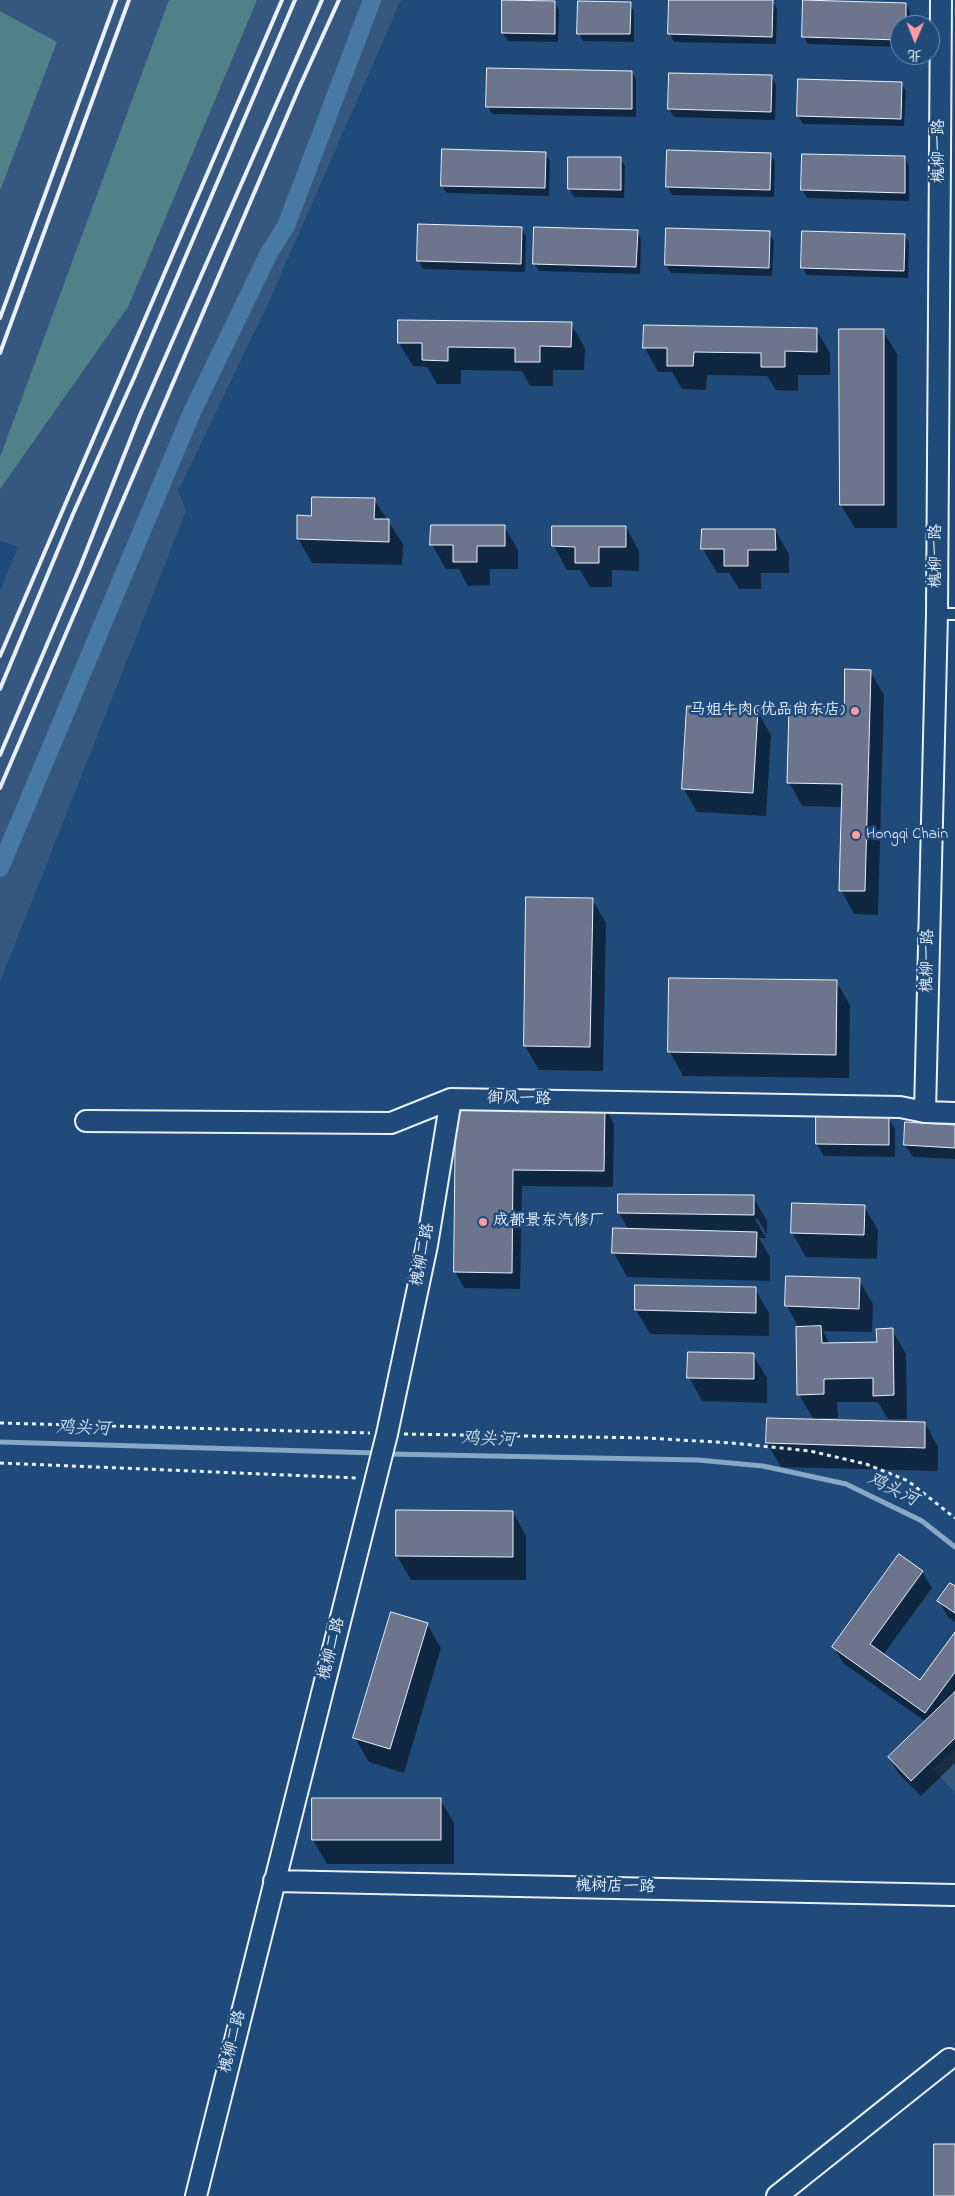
<!DOCTYPE html>
<meta charset="utf-8">
<style>
body{margin:0}
#map{position:relative;width:955px;height:2196px;overflow:hidden;background:#1f4a7a;font-family:"Indie Flower","LXGW WenKai TC",sans-serif}
canvas{display:block}
.north{position:absolute;left:890px;top:15px;width:50px;height:50px;box-sizing:border-box;background:#1f4a7a;border:1px solid #6f8dac;border-radius:50%;rotate:181deg;font-size:14px;font-weight:700;line-height:20px;text-align:center;color:#e8f1f8}
.north::after{content:'';display:block;margin:auto;width:18px;height:22px;background:#ff9aa2;clip-path:polygon(50% 0,100% 100%,50% 72%,0 100%)}
</style>
<div id="map">
<canvas width="955" height="2196"></canvas>
<div class="north">北</div>
</div>
<script>
const ctx = document.querySelector('canvas').getContext('2d');
ctx.lineJoin = 'round';
function fillPath(path, color) {
  ctx.fillStyle = color;
  ctx.fill(path, 'evenodd');
}
function strokePath(path, color, width, dash) {
  ctx.strokeStyle = color;
  ctx.lineWidth = width;
  ctx.lineCap = dash ? 'butt' : 'round';
  ctx.setLineDash(dash || []);
  ctx.stroke(path);
}
function drawText(font, color, halo, rows, align = 'center') {
  ctx.font = font + ' "Indie Flower","LXGW WenKai TC",sans-serif';
  ctx.lineWidth = 5;
  ctx.setLineDash([]);
  ctx.textBaseline = 'middle';
  ctx.strokeStyle = halo;
  ctx.fillStyle = color;
  for (const [text, x, y, turn = 0] of rows) {
    ctx.save();
    ctx.translate(x, y);
    ctx.rotate((+turn || 0) * Math.PI / 180);
    ctx.textAlign = isNaN(turn) ? turn : align;
    if (halo) ctx.strokeText(text, 0, 0);
    ctx.fillText(text, 0, 0);
    ctx.restore();
  }
}
fillPath(new Path2D(`
 M0 0H401L268 304 178 491 186 511 0 982V590L18 547 0 541V191L57 42 0 11Z
 M955 1749V1793L933 1769Z`), '#36577f');
fillPath(new Path2D(`
 M169 0H257L128 307 0 489V457Z
 M0 11 57 42 0 191Z`), '#528088');
fillPath(new Path2D(`
 M670 0 772 1 777 9 776 44 674 42 670 34Z
 M554 2 559 10 558 42 508 41 503 33Z
 M630 3 634 11V42L583 41 579 33Z
 M906 4 910 12V25H900V47L808 44 803 36Z
 M632 72 636 80V117L492 114 488 106Z
 M772 77 776 85 775 120 674 117 669 109Z
 M901 83 906 91 904 126 803 124 798 116Z
 M545 153 550 161 549 196 447 193 442 186Z
 M770 154 775 162 774 197 672 195 668 187Z
 M620 158 625 166 624 198 574 197 569 189Z
 M905 158 909 166V201L807 198 802 190Z
 M521 228 526 236 525 272 423 269 419 261Z
 M637 231 641 239 640 274 539 271 534 264Z
 M769 233 774 241 772 276 671 273 666 265Z
 M905 235 909 243 908 278 807 275 802 267Z
 M571 324 585 348 584 370H553V386H530L522 371 461 370V384H437L427 367 413 366 399 343Z
 M816 329 830 353V375H798V391L776 390 767 376 707 375 706 390 682 389 672 372H658L645 348Z
 M883 331 897 354V528H855L841 505Z
 M374 499 403 544 402 565 312 563 298 539V517H313Z
 M504 526 518 550V569H490V585L468 586 459 569H446L432 545Z
 M554 527H626L639 551V571L612 570V587H590L580 570H567L554 546Z
 M775 530 789 554V573H761V589H739L729 573H717L703 549Z
 M870 671 884 695 878 915 854 914 841 890 843 807 802 806 789 782 845 708Z
 M757 711 771 735 766 816 697 812 684 789Z
 M592 899 606 923 603 1071 539 1070 525 1046Z
 M671 979 836 981 850 1005 849 1078 683 1076 670 1052Z
 M457 1105 605 1107 614 1124 613 1187 522 1186 520 1289 464 1288 455 1272Z
 M888 1117 895 1129V1157L824 1156 817 1144Z
 M906 1124 955 1126V1159L913 1157 905 1145Z
 M753 1197 767 1221V1235L758 1219H755L766 1238H759L770 1257V1281L627 1277 614 1253 629 1230 619 1213Z
 M864 1206 878 1230 877 1259 806 1257 792 1233Z
 M787 1277 859 1280 873 1304 872 1332 823 1331 830 1344 878 1343 892 1330 906 1354 907 1419H888L878 1402H837L838 1418H820V1420L925 1423 938 1447V1471L781 1467 767 1443 814 1420 799 1395V1328L787 1306Z
 M755 1289 769 1313V1336L650 1334 636 1310Z
 M753 1355 767 1378V1403L702 1401 689 1377Z
 M513 1512 526 1536V1580H411L397 1556Z
 M922 1572 932 1588 883 1655 920 1682 955 1634V1763L921 1796 899 1774 889 1758 926 1722 843 1663 834 1647Z
 M955 1588V1622L948 1617 939 1601Z
 M427 1624 441 1648 404 1773 369 1762 355 1738Z
 M440 1799 454 1823V1864H327L313 1840Z`), '#0007');
strokePath(new Path2D(`
 M0 1442 377 1453
 M388 1454 698 1460 763 1466 846 1484 922 1521 955 1547`), '#88a9c6', 5);
strokePath(new Path2D(`
 M0 868 192 412 269 253 286 226 372 0`), '#4879a5', 18);
const building = new Path2D(`
 M502 0 555 1V34L502 33Z
 M669 0H773L772 37 668 34Z
 M803 0 906 3V25H900V40L802 37Z
 M578 1 631 2 630 34H577Z
 M487 68 632 71V109L486 107Z
 M669 73 772 75 771 112 668 109Z
 M798 79 902 82 901 119 797 116Z
 M442 149 546 152 545 188 441 186Z
 M667 150 771 153 770 190 666 187Z
 M802 154 905 156V193L801 190Z
 M568 157H621V190L568 189Z
 M418 224 522 227 521 264 417 261Z
 M534 227 638 230 636 267 533 264Z
 M666 228 770 231 769 268 665 265Z
 M802 231 905 234 904 271 801 268Z
 M398 320 572 322 571 347 540 346V362H515V348L448 347V361L422 360V343H398Z
 M644 325 817 328V352L785 351V367H761V353L694 352 693 366H667V348H643Z
 M839 329H884V505H840Z
 M312 497 375 498 374 519H389V542L297 539V515L311 516Z
 M431 525H505V546H477V562H453V545H430Z
 M552 526H626V547H599V563H575V547L552 546Z
 M702 529H775L776 550H748V566H724V549H701Z
 M845 669 871 670 865 891H839L842 784 787 783 789 706 844 707Z
 M687 706 758 710 753 793 682 789Z
 M526 897 593 898 590 1047 524 1046Z
 M669 978 837 980 836 1055 668 1052Z
 M456 1104 605 1106 604 1171 513 1170 512 1273 454 1272Z
 M816 1115 889 1116V1145L816 1144Z
 M905 1122 955 1125V1148L904 1145Z
 M618 1194 754 1195V1215L618 1213Z
 M792 1203 865 1205 864 1235 791 1233Z
 M613 1228 757 1232 756 1257 612 1253Z
 M786 1276 860 1278 859 1309 785 1306Z
 M635 1285 756 1287V1313L635 1310Z
 M821 1326 822 1343 877 1342 876 1329 893 1328 894 1395 873 1396V1378L824 1379V1394L797 1395 796 1327Z
 M688 1352 754 1353V1379L687 1378Z
 M767 1418 925 1422V1448L766 1443Z
 M396 1510 513 1511V1557L396 1556Z
 M899 1554 923 1571 870 1644 920 1680 955 1632V1672L925 1713 832 1647Z
 M950 1583 955 1586V1613L937 1601Z
 M391 1612 428 1623 390 1749 353 1738Z
 M955 1692V1738L911 1781 888 1757Z
 M312 1798H441V1840H312Z
 M934 2144H955V2196H934Z`);
fillPath(building, '#6c758c');
strokePath(building, '#e8f1f8', 1);
const service = new Path2D(`
 M937 614H955`);
const minor = new Path2D(`
 M925 1112 937 614 941 0
 M86 1121 391 1123 451 1099 900 1107 925 1112 955 1113
 M274 1881 955 1895
 M196 2196 387 1434 427 1245 451 1099
 M777 2196 949 2059`);
strokePath(service, '#e8f1f8', 14);
strokePath(minor, '#e8f1f8', 24);
strokePath(new Path2D(`
 M0 1423 370 1433
 M404 1434 647 1438 732 1443 810 1451 866 1464 908 1481 955 1518
 M0 1463 358 1478`), '#e8f1f8', 3, [4, 4]);
strokePath(service, '#1f4a7a', 10);
strokePath(minor, '#1f4a7a', 20);
strokePath(new Path2D(`
 M0 318 116 0
 M0 353 129 0
 M0 656 282 0
 M0 689 73 514 134 378 295 0
 M0 755 80 567 140 415 322 0
 M0 788 299 88 339 0`), '#e8f1f8', 4);
for (const [x, y, r, color] of [
 [855,711,5,"#ff9aa2"],
 [856,835,5,"#ff9aa2"],
 [483,1222,5,"#ff9aa2"]
]) {
  const dot = new Path2D();
  dot.arc(x, y, r, 0, 2 * Math.PI);
  ctx.fillStyle = color;
  ctx.fill(dot);
  strokePath(dot, '#1f4a7a', 2);
}
drawText('16px', '#e8f1f8', '#1f4a7a', [
 ["槐柳一路",940,151,-90],
 ["槐柳一路",937,556,-90],
 ["槐柳一路",929,961,-89],
 ["御风一路",519,1100,1],
 ["槐柳二路",424,1255,-79],
 ["槐柳二路",333,1649,-76],
 ["槐树店一路",615,1888,1],
 ["槐柳二路",234,2042,-76]
]);
drawText('16px', '#e8f1f8', '#1f4a7a', [
 ["马姐牛肉(优品尚东店)",845,711,"right"],
 ["Hongqi Chain",866,835],
 ["成都景东汽修厂",493,1222]
], 'left');
drawText('italic 18px', '#d0dfec', '#1f4a7a', [
 ["鸡头河",83,1430,2],
 ["鸡头河",488,1441,2],
 ["鸡头河",892,1491,26]
]);
</script>
